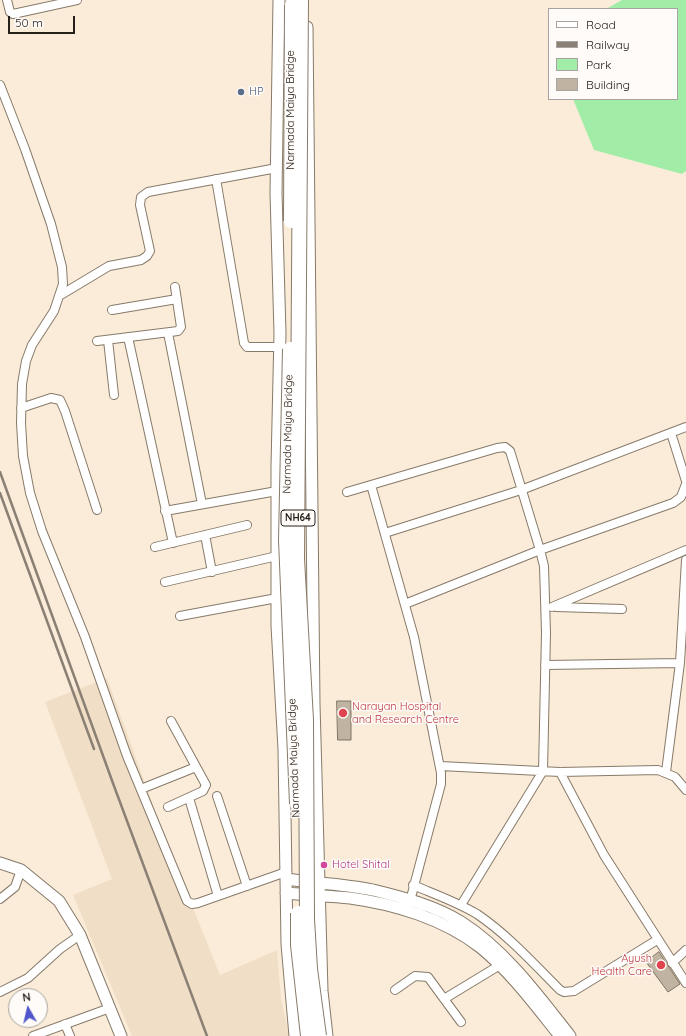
<!DOCTYPE html>
<style>
body{margin:0}
#map{position:relative;width:686px;height:1036px;overflow:hidden;background:#fbecd9;font-family:Quicksand,sans-serif}
canvas{display:block}
.legend{position:absolute;left:548px;top:8px;width:130px;height:92px;box-sizing:border-box;background:#fefbf8;border:1px solid #a8a39f;margin:0;padding:5px 7px;list-style:none;font-size:12px;color:#26201a}
.legend li{display:flex;align-items:center;gap:8px;height:20px}
.legend b{width:20px;border:1px solid #a8a39f}
.north{position:absolute;left:8px;top:988px;width:40px;height:40px;box-sizing:border-box;background:#fefbf8;border:1px solid #a8a39f;border-radius:50%;rotate:352deg;font-size:11px;font-weight:700;line-height:16px;text-align:center;color:#26201a}
.north::after{content:'';display:block;margin:auto;width:14px;height:18px;background:#4f54ca;clip-path:polygon(50% 0,100% 100%,50% 72%,0 100%)}
.scale{position:absolute;left:8px;top:16px;width:67px;height:18px;box-sizing:border-box;border:2px solid #26201a;border-top:0;padding-left:5px;font-size:12px;line-height:14px;white-space:nowrap;color:#26201a;-webkit-text-stroke:3px #fefbf8;paint-order:stroke}
</style>
<div id="map">
<canvas width="686" height="1036"></canvas>
<ul class="legend">
<li><b style="height:5px;background:#fff"></b>Road</li>
<li><b style="height:5px;background:#8a8074"></b>Railway</li>
<li><b style="height:11px;background:#a1eda8"></b>Park</li>
<li><b style="height:11px;background:#c0b3a1"></b>Building</li>
</ul>
<div class="north">N</div>
<div class="scale">50 m</div>
</div>
<script>
const ctx = document.querySelector('canvas').getContext('2d');
ctx.lineJoin = 'round';
function fillPath(path, color) {
  ctx.fillStyle = color;
  ctx.fill(path, 'evenodd');
}
function strokePath(path, color, width, dash) {
  ctx.strokeStyle = color;
  ctx.lineWidth = width;
  ctx.lineCap = dash ? 'butt' : 'round';
  ctx.setLineDash(dash || []);
  ctx.stroke(path);
}
function drawText(font, color, halo, rows, align = 'center') {
  ctx.font = font + ' Quicksand,sans-serif';
  ctx.lineWidth = 3;
  ctx.setLineDash([]);
  ctx.textBaseline = 'middle';
  ctx.strokeStyle = halo;
  ctx.fillStyle = color;
  for (const [text, x, y, turn = 0] of rows) {
    ctx.save();
    ctx.translate(x, y);
    ctx.rotate((+turn || 0) * Math.PI / 180);
    ctx.textAlign = isNaN(turn) ? turn : align;
    if (halo) ctx.strokeText(text, 0, 0);
    ctx.fillText(text, 0, 0);
    ctx.restore();
  }
}
fillPath(new Path2D(`
 M107 678 166 841 220 975 277 950 281 998 289 1036H132L73 895 112 879 45 702Z`), '#f1dec6');
fillPath(new Path2D(`
 M622 0H686V171L682 174 594 150 573 99H677V9H606Z`), '#a1eda8');
const building = new Path2D(`
 M337 701H351V740H338Z
 M659 952 680 984 668 992 646 962Z`);
fillPath(building, '#c0b3a1');
strokePath(building, '#7f7463', 1);
const street = new Path2D(`
 M7 0 10 12 13 14 77 0
 M0 85 25 149 51 224 62 267 63 284 54 311 32 345 26 361 22 384 21 423 23 456 30 493 42 531 85 637 127 756 187 901 192 904 198 903 286 872
 M216 179 244 343 247 347H280
 M59 296 109 266 141 260 147 256 150 251 140 205 141 197 148 192 277 168
 M112 310 177 299
 M168 333 202 504
 M128 337 173 543
 M108 340 114 395
 M97 341 178 331 181 327 175 287
 M21 408 51 398 60 400 65 411 97 510
 M671 433 686 481
 M371 485 414 637 441 773V784L409 905
 M347 492 497 448 505 447 510 451 540 550 544 566 546 633 543 771 461 905
 M165 511 277 491
 M385 533 521 490 686 427
 M205 535 212 572
 M155 547 247 525
 M165 582 277 556
 M405 604 540 550 673 503 681 497 686 484
 M552 607 686 550
 M556 607 622 609
 M180 616 277 598
 M545 665 680 663
 M440 766 560 772 658 770 675 777 686 790
 M560 772 604 855 686 983
 M666 772 680 663 686 560
 M141 789 196 767
 M217 796 247 886
 M189 798 218 896
 M168 807 203 791 206 785 171 721
 M413 885C434 894 457 902 477 914 508 935 534 964 560 990L564 992 574 991 657 940
 M0 899 15 887 21 870
 M672 963 686 950
 M395 990 415 976 428 977 461 1022
 M0 992 28 978 60 949 80 935
 M444 999 500 965
 M65 1024 70 1036
 M33 1036 110 1008`);
const secondary = new Path2D(`
 M279 0 276 193 280 333 277 466V626L284 749 287 944 295 1036
 M307 27 314 704 322 991 327 1036
 M0 863 21 870 59 901 80 935 121 1036
 M286 879C315 883 344 884 373 890 402 897 436 906 461 922 505 950 538 995 570 1036
 M286 893C307 895 329 896 350 898 395 904 444 919 480 947 511 972 535 1005 560 1036`);
strokePath(street, '#877a69', 10);
strokePath(secondary, '#877a69', 13);
strokePath(street, '#fff', 8);
strokePath(secondary, '#fff', 11);
strokePath(new Path2D(`
 M0 472 114 786 207 1036
 M0 493 94 749`), '#8a8074', 2.5);
const highwayBridge = new Path2D(`
 M301 0 297 559 306 720 307 919 310 969 319 1036
 M291 221 292 5
 M290 349 286 540 297 804
 M298 913V945L308 1036`);
strokePath(highwayBridge, '#877a69', 16, []);
strokePath(highwayBridge, '#fff', 14);
for (const [x, y, r, color] of [
 [241,92,4,"#5c6f8a"],
 [343,713,5,"#e0444e"],
 [324,865,4,"#d1479c"],
 [661,965,5,"#e0444e"]
]) {
  const dot = new Path2D();
  dot.arc(x, y, r, 0, 2 * Math.PI);
  ctx.fillStyle = color;
  ctx.fill(dot);
  strokePath(dot, '#fefbf8', 1.5);
}
for (const [x, y, w] of [
 [298,518,34]
]) {
  const box = new Path2D();
  box.roundRect(x - w / 2, y - 8, w, 16, 3);
  ctx.fillStyle = '#fefbf8';
  ctx.fill(box);
  strokePath(box, '#26201a', 1);
}
drawText('bold 10px', '#26201a', null, [
 ["NH64",298,518]
]);
drawText('11px', '#4e5e75', '#fefbf8', [
 ["HP",249,92]
], 'left');
drawText('11px', '#26201a', '#fefbf8', [
 ["Narmada Maiya Bridge",291,110,-90],
 ["Narmada Maiya Bridge",288,434,-89],
 ["Narmada Maiya Bridge",294,758,-92]
]);
drawText('11px', '#be3a42', '#fefbf8', [
 ["Narayan Hospital",352,707],
 ["and Research Centre",352,720],
 ["Ayush",652,959,"right"],
 ["Health Care",652,972,"right"]
], 'left');
drawText('11px', '#b23c85', '#fefbf8', [
 ["Hotel Shital",332,865]
], 'left');
</script>
